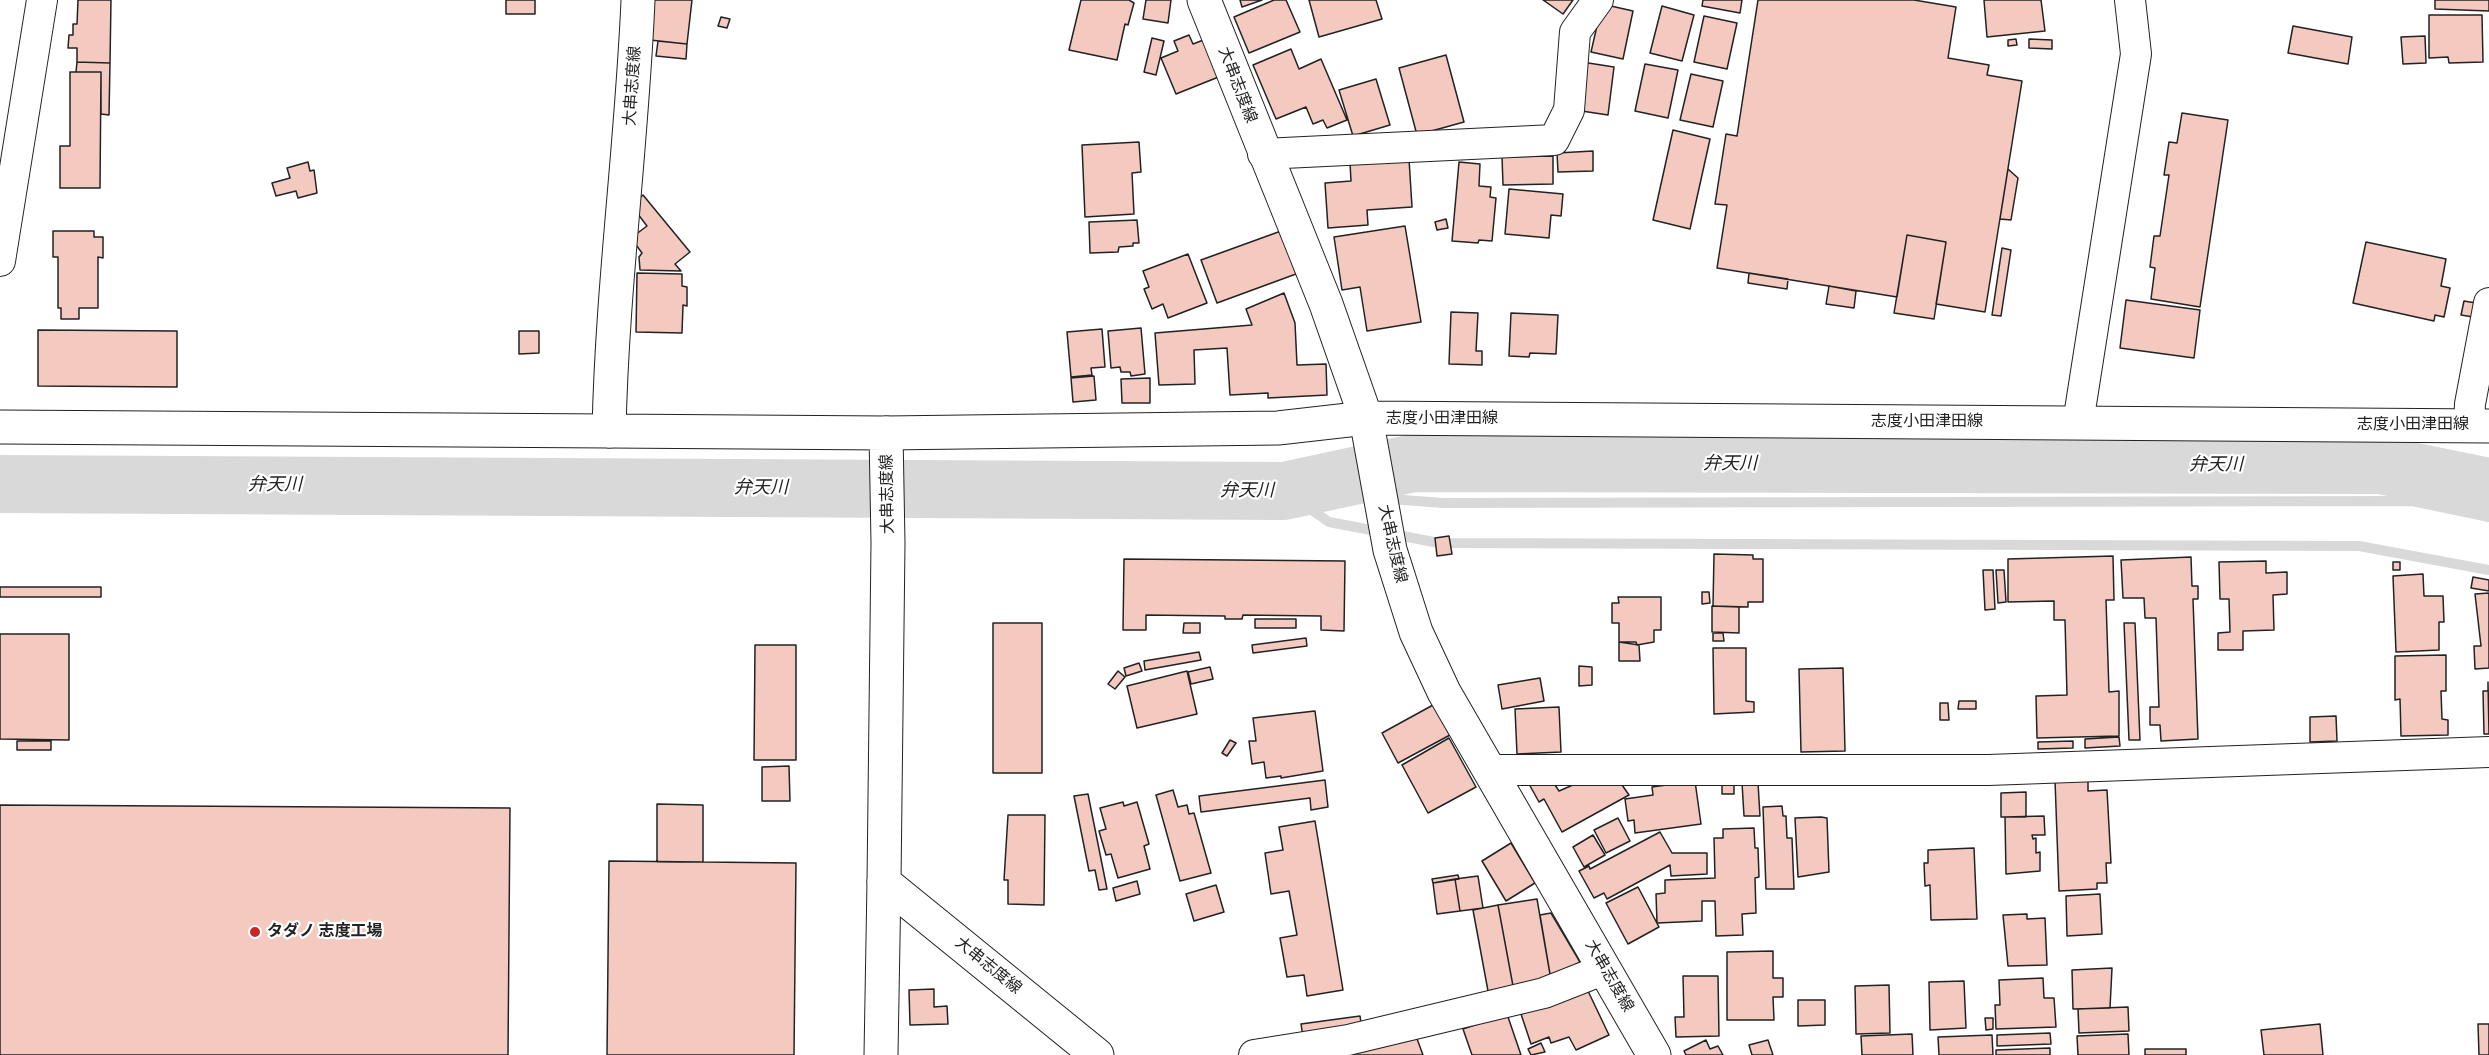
<!DOCTYPE html>
<meta charset="utf-8">
<style>
body{margin:0}
canvas{display:block;background:#fff}
</style>
<canvas width="2489" height="1055"></canvas>
<script>
const ctx = document.querySelector('canvas').getContext('2d');
ctx.lineJoin = 'round';
function strokePath(path, color, width, dash) {
  ctx.strokeStyle = color;
  ctx.lineWidth = width;
  ctx.lineCap = dash ? 'butt' : 'round';
  ctx.setLineDash(dash || []);
  ctx.stroke(path);
}
function fillPath(path, color) {
  ctx.fillStyle = color;
  ctx.fill(path, 'evenodd');
}
function drawText(font, color, halo, rows, align = 'center') {
  ctx.font = font + ' Signika,"Noto Sans JP",sans-serif';
  ctx.lineWidth = 4.5;
  ctx.setLineDash([]);
  ctx.textBaseline = 'middle';
  ctx.strokeStyle = halo;
  ctx.fillStyle = color;
  for (const [text, x, y, turn = 0] of rows) {
    ctx.save();
    ctx.translate(x, y);
    ctx.rotate((+turn || 0) * Math.PI / 180);
    ctx.textAlign = isNaN(turn) ? turn : align;
    if (halo) ctx.strokeText(text, 0, 0);
    ctx.fillText(text, 0, 0);
    ctx.restore();
  }
}
strokePath(new Path2D(`
 M1284 491 1329 522 1439 543 2359 546 2489 570
 M1285 491 1443 503 2412 501 2489 517`), '#d9d9d9', 10);
strokePath(new Path2D(`
 M0 484 1284 491 1414 463 2381 465 2489 487`), '#d9d9d9', 58);
const building = new Path2D(`
 M78 0H111L110 63 77 62V48H68L69 35H73V24H77Z
 M506 0H535V14H506Z
 M654 0H692L687 44 650 40Z
 M1081 0H1129L1134 3 1128 25 1125 24 1117 60 1069 50Z
 M1146 0H1171L1168 23 1143 19Z
 M1240 0H1262L1242 7Z
 M1274 0H1286L1300 32 1249 53 1234 17Z
 M1309 0H1376L1382 19 1319 37Z
 M1543 0H1573L1563 14Z
 M1703 0H1742L1740 13 1702 6Z
 M1758 0H1914L1956 7 1948 58 1989 65 1987 75 2022 81 1985 312 1936 304 1946 242 1907 235 1897 297 1717 268 1727 205 1715 204 1726 134 1737 136Z
 M1984 0H2041L2045 31 1987 37Z
 M2435 0H2489V11L2435 9Z
 M1602 4 1633 11 1623 59 1591 52Z
 M1662 6 1694 15 1682 61 1650 53Z
 M2429 15H2482L2483 62 2449 63 2448 57 2429 58Z
 M1704 16 1737 23 1727 69 1694 62Z
 M721 17 730 19 727 28 718 26Z
 M2293 26 2352 37 2348 64 2288 53Z
 M1189 35 1193 44 1206 39 1221 76 1176 94 1161 58 1178 51 1174 41Z
 M2425 36 2426 63 2403 64 2401 37Z
 M1152 38 1164 41 1156 75 1144 72Z
 M2016 39 2017 45 2008 46V40Z
 M2029 39 2052 40V49L2029 48Z
 M658 41 687 44 686 59 656 56Z
 M1291 49 1299 69 1321 59 1347 120 1327 128 1323 120 1313 124 1306 107 1276 119 1253 65Z
 M1446 55 1464 122 1417 135 1399 68Z
 M77 62 110 63 109 115 101 114V72H76Z
 M1582 62 1614 67 1608 115 1575 110Z
 M1645 64 1678 70 1668 118 1635 111Z
 M70 72H101L100 188H60V146H70Z
 M1691 74 1723 81 1713 127 1680 120Z
 M1376 79 1390 125 1353 136 1339 90Z
 M2182 113 2228 120 2200 307 2151 299 2155 268 2150 267 2154 236H2160L2169 175H2164L2169 142 2177 143Z
 M1673 130 1710 139 1690 229 1653 220Z
 M1139 142 1141 172 1132 173 1134 214 1085 217 1082 145Z
 M1593 151V171L1558 172 1557 153Z
 M1553 156V184L1503 185 1502 157Z
 M1409 159 1412 207 1367 210 1368 225 1328 228 1325 183 1351 181 1350 163Z
 M308 162 310 171 314 170 317 193 298 198 296 191 276 196 272 183 290 178 287 168Z
 M1459 162 1480 164 1479 186 1491 187 1490 197 1496 198 1492 241 1479 240 1478 243 1452 241Z
 M2008 169 2018 178 2011 220 2000 219Z
 M1509 189 1563 194 1561 216 1551 215 1549 238 1505 234Z
 M643 195 690 252 675 264 681 271 640 270 639 257 642 253 631 238 647 226 631 205Z
 M1446 219 1448 228 1437 230 1435 222Z
 M1137 220 1139 243H1133V246L1119 247 1118 252 1090 253 1089 222Z
 M1405 226 1421 322 1367 331 1360 287 1342 290 1334 237Z
 M53 231H94V237H103V258L98 257V308H79V319H61V308H58V257H53Z
 M1281 231 1296 274 1217 303 1201 260Z
 M1907 235 1946 242 1934 319 1894 313Z
 M2366 242 2446 259 2441 286 2450 288 2444 317 2435 315 2434 321 2353 303Z
 M2002 248 2011 250 2001 316 1992 315Z
 M1188 254 1207 303 1168 318 1163 304 1152 309 1144 289 1149 287 1143 271Z
 M637 273 682 274V286L687 287V306L683 305 682 333 636 332Z
 M1749 273 1788 279 1787 289 1748 283Z
 M1829 286 1856 291 1854 308 1826 304Z
 M1284 293 1295 323 1297 365 1326 364 1327 395 1268 398V393L1230 395 1227 348 1194 350 1195 384 1159 385 1155 333 1252 325 1246 309Z
 M2126 300 2200 310 2194 358 2120 348Z
 M2464 301 2476 303 2473 317 2461 315Z
 M1451 312 1478 313 1476 351H1482V365L1449 364Z
 M1511 313 1558 315 1556 354 1530 353 1529 357 1509 356Z
 M1141 328 1145 374 1131 376 1130 372H1121L1120 367 1111 368 1108 331Z
 M1102 329 1105 367 1091 368 1092 375 1071 377 1067 332Z
 M38 330 177 331V387L38 386Z
 M519 331H539V353L519 354Z
 M1094 376 1096 400 1073 402 1071 378Z
 M1150 378V403H1122L1121 379Z
 M1449 536 1452 554 1437 556 1435 538Z
 M1714 554 1753 555V559H1763V602H1748V607L1713 606Z
 M2113 556 2114 600H2106L2109 692 2119 691V736L2037 738 2036 696 2067 695 2065 620H2054V601L2008 602V559Z
 M2191 557 2192 586H2198V599H2193L2198 739 2161 741 2160 725H2150V707H2159L2156 618H2145L2144 598H2123L2121 560Z
 M1124 559 1345 561 1344 631 1321 630V616L1243 615 1242 619H1225V616L1146 615V630H1123Z
 M2266 561V573L2287 572V594L2273 595 2274 630 2243 631V650H2218V633L2230 632 2229 599H2220L2219 562Z
 M2393 562H2400V570H2393Z
 M1983 570H1993L1995 609 1985 610Z
 M1996 570H2004L2006 602 1998 603Z
 M2423 574 2424 596H2443L2444 622H2439V650L2396 652 2393 576Z
 M2473 577 2489 580V591L2471 588Z
 M0 587H101V597H0Z
 M1702 592H1709L1710 603 1702 604Z
 M2489 593V668L2475 669 2474 646H2481L2475 594Z
 M1618 597H1661V630H1654V642L1637 645 1636 642H1619V623H1612V603H1619Z
 M1712 606 1739 607V633L1712 632Z
 M1255 619H1296V628H1255Z
 M993 623H1042V773H993Z
 M1184 623H1200V633H1183Z
 M2124 623H2135L2140 740H2129Z
 M1713 633H1723L1724 641H1713Z
 M0 634H69V740L0 739Z
 M1306 638 1307 646 1253 653 1252 645Z
 M1619 642 1639 645 1640 661H1619Z
 M755 645H796V760H754Z
 M1713 648H1746V701L1754 702V712L1714 714Z
 M1199 652 1201 660 1145 670 1144 661Z
 M2446 655V691H2441L2442 719 2448 720V735L2401 736 2400 699 2395 700V656Z
 M1139 663 1142 671 1126 676 1124 668Z
 M1579 666 1592 667V685L1579 686Z
 M1210 667 1213 679 1191 684 1188 672Z
 M1843 668 1845 751 1801 752 1799 669Z
 M1118 671 1125 677 1115 689 1108 684Z
 M1187 671 1197 714 1137 728 1127 686Z
 M1540 678 1544 701 1502 709 1498 685Z
 M2488 682 2489 734H2484L2483 691H2488Z
 M1959 701H1976V709H1958Z
 M1940 703H1948L1949 720H1940Z
 M1433 705 1450 735 1398 763 1382 733Z
 M1559 707 1561 752 1517 754 1515 709Z
 M1315 711 1323 771 1281 778V776L1266 778 1264 762 1252 764 1249 741H1256L1253 718Z
 M2336 716 2337 741 2310 742V717Z
 M2119 737 2120 746 2085 748V739Z
 M1449 738 1476 787 1428 813 1402 765Z
 M1230 740 1236 743 1227 756 1222 753Z
 M17 741H51V750H17Z
 M2073 741V748L2038 749V742Z
 M789 766 790 801H762V767Z
 M2088 779V791L2107 790 2111 863H2106L2107 883H2097V889L2059 891 2055 780Z
 M1325 780 1328 807 1311 810 1310 798 1201 812 1199 796Z
 M1582 781 1620 782 1629 795 1562 832 1544 799 1539 802 1529 784 1553 782 1559 791Z
 M1695 781 1701 824 1635 833 1634 820 1628 821 1625 799 1653 795 1652 787Z
 M1742 783H1758L1760 816H1744Z
 M1722 785H1734V794H1722Z
 M1173 790 1178 807 1187 805 1189 814 1194 813 1211 873 1180 881 1156 795Z
 M2026 792V817H2001V793Z
 M1088 794 1107 889 1099 890 1095 870 1089 871 1074 796Z
 M1123 802 1124 806 1137 802 1149 844 1144 846 1150 869 1118 878 1111 854 1106 855 1099 831 1106 829 1100 808Z
 M657 804 703 805V862H657Z
 M0 805 510 808 508 1055H0Z
 M1782 806 1783 816H1786L1787 838H1792L1794 889H1766L1763 807Z
 M1008 815H1045L1044 905 1008 904V880H1004Z
 M2044 816 2045 835H2032L2033 839 2036 838V853L2040 852V871L2006 874 2005 817Z
 M1821 817 1827 818 1829 872 1798 877 1795 818Z
 M1618 818 1630 841 1606 853 1594 830Z
 M1315 821 1343 990 1307 996 1304 975 1287 977 1280 938 1297 935 1289 891 1271 894 1265 853 1283 850 1279 827Z
 M1754 828 1755 848H1758L1759 877 1755 878 1756 913 1742 914 1743 935 1716 936 1715 901H1702V921L1657 923 1656 894 1665 893V880L1715 878 1714 838H1723V829Z
 M1660 832 1672 853H1707V874L1671 876 1670 865 1607 899 1604 893 1594 898 1579 871 1589 866 1590 869Z
 M1593 835 1605 855 1584 867 1573 847Z
 M1511 843 1535 883 1506 901 1482 861Z
 M1974 848 1977 919 1931 920 1930 885 1925 886 1924 863H1928V850Z
 M609 861 796 863 794 1055H607Z
 M1458 875 1459 879 1433 883 1432 879Z
 M1478 876 1483 908 1460 911 1455 879Z
 M1455 879 1460 911 1437 914 1433 883Z
 M1137 881 1140 894 1116 901 1113 888Z
 M1216 885 1224 912 1194 921 1186 894Z
 M1638 887 1659 927 1628 944 1606 903Z
 M2100 894 2102 934 2067 936 2066 896Z
 M1537 899 1551 980 1513 986 1498 905Z
 M1498 905 1513 986 1488 991 1473 910Z
 M1551 913 1580 962 1551 980 1540 915Z
 M2027 914V919L2045 918 2047 965 2008 966 2003 915Z
 M1773 951V978H1783V997H1773L1774 1020H1727V952Z
 M2112 968 2110 1008 2073 1009 2072 970Z
 M1683 976H1718L1719 1036 1676 1037 1675 1017H1684Z
 M2043 978 2044 998H2054L2056 1027 1996 1029 1995 1005H2000L1999 980Z
 M1964 981 1966 1028 1930 1030 1929 982Z
 M1889 985 1890 1033 1856 1034 1855 986Z
 M934 989V1007L947 1006 948 1024 910 1025 909 990Z
 M1588 991 1609 1035 1576 1050 1569 1037 1551 1043 1549 1037 1531 1044 1521 1014Z
 M1798 1000H1825V1025L1798 1026Z
 M2128 1007 2129 1031 2079 1033 2078 1009Z
 M1507 1014 1521 1055H1472L1463 1029Z
 M1360 1016 1362 1029 1303 1037 1301 1024Z
 M1985 1018H1993V1029L1986 1030Z
 M2320 1024 2323 1055H2264L2261 1030Z
 M2478 1024H2489V1055H2479Z
 M1413 1028 1423 1055H1287Z
 M2050 1033 2051 1044 1997 1046V1035Z
 M1912 1034 1913 1055H1862L1861 1036Z
 M2128 1034 2129 1055H2078L2077 1036Z
 M1992 1035 1993 1055H1939L1938 1037Z
 M1706 1040 1710 1049 1718 1046 1723 1055H1686L1684 1051Z
 M1768 1040 1773 1055H1752L1749 1045Z
 M1541 1043 1545 1052 1531 1055 1528 1049Z
 M2050 1048V1055H1996V1050Z
 M2145 1049H2186V1055H2145Z`);
fillPath(building, '#f3c9c0');
strokePath(building, '#222', 1.5);
const minor = new Path2D(`
 M1263 154 1554 140 1569 110 1575 32 1598 0
 M0 261 42 0
 M2078 423 2136 54 2130 0
 M2469 425 2470 404 2489 303
 M1492 770H1988L2489 752
 M1254 1055 1348 1040 1544 993 1605 969`);
const tertiary = new Path2D(`
 M0 427 609 431
 M886 433 1278 428 1366 418
 M881 1055 884 882`);
const secondary = new Path2D(`
 M638 0C632 144 612 287 609 431L886 433 888 543 884 882 1097 1055
 M1204 0 1326 304 1366 418 1390 550 1416 632 1444 692 1654 1055
 M1366 418 2489 426`);
strokePath(minor, '#222', 32);
strokePath(tertiary, '#222', 35);
strokePath(secondary, '#222', 35);
strokePath(minor, '#fff', 30);
strokePath(tertiary, '#fff', 33);
strokePath(secondary, '#fff', 33);
for (const [x, y, r, color] of [
 [255,932,6,"#c62828"]
]) {
  const dot = new Path2D();
  dot.arc(x, y, r, 0, 2 * Math.PI);
  ctx.fillStyle = color;
  ctx.fill(dot);
  strokePath(dot, '#fff', 2);
}
drawText('16px', '#222', '#fff', [
 ["大串志度線",1237,85,69],
 ["大串志度線",633,86,-86],
 ["志度小田津田線",1442,419],
 ["志度小田津田線",1927,422],
 ["志度小田津田線",2413,425],
 ["大串志度線",888,494,-91],
 ["大串志度線",1392,544,77],
 ["大串志度線",988,966,39],
 ["大串志度線",1609,976,60]
]);
drawText('bold 16px', '#222', '#fff', [
 ["タダノ 志度工場",267,932]
], 'left');
drawText('italic 18px', '#222', '#fff', [
 ["弁天川",1730,464],
 ["弁天川",2216,465],
 ["弁天川",275,485],
 ["弁天川",761,488],
 ["弁天川",1247,491]
]);
</script>
